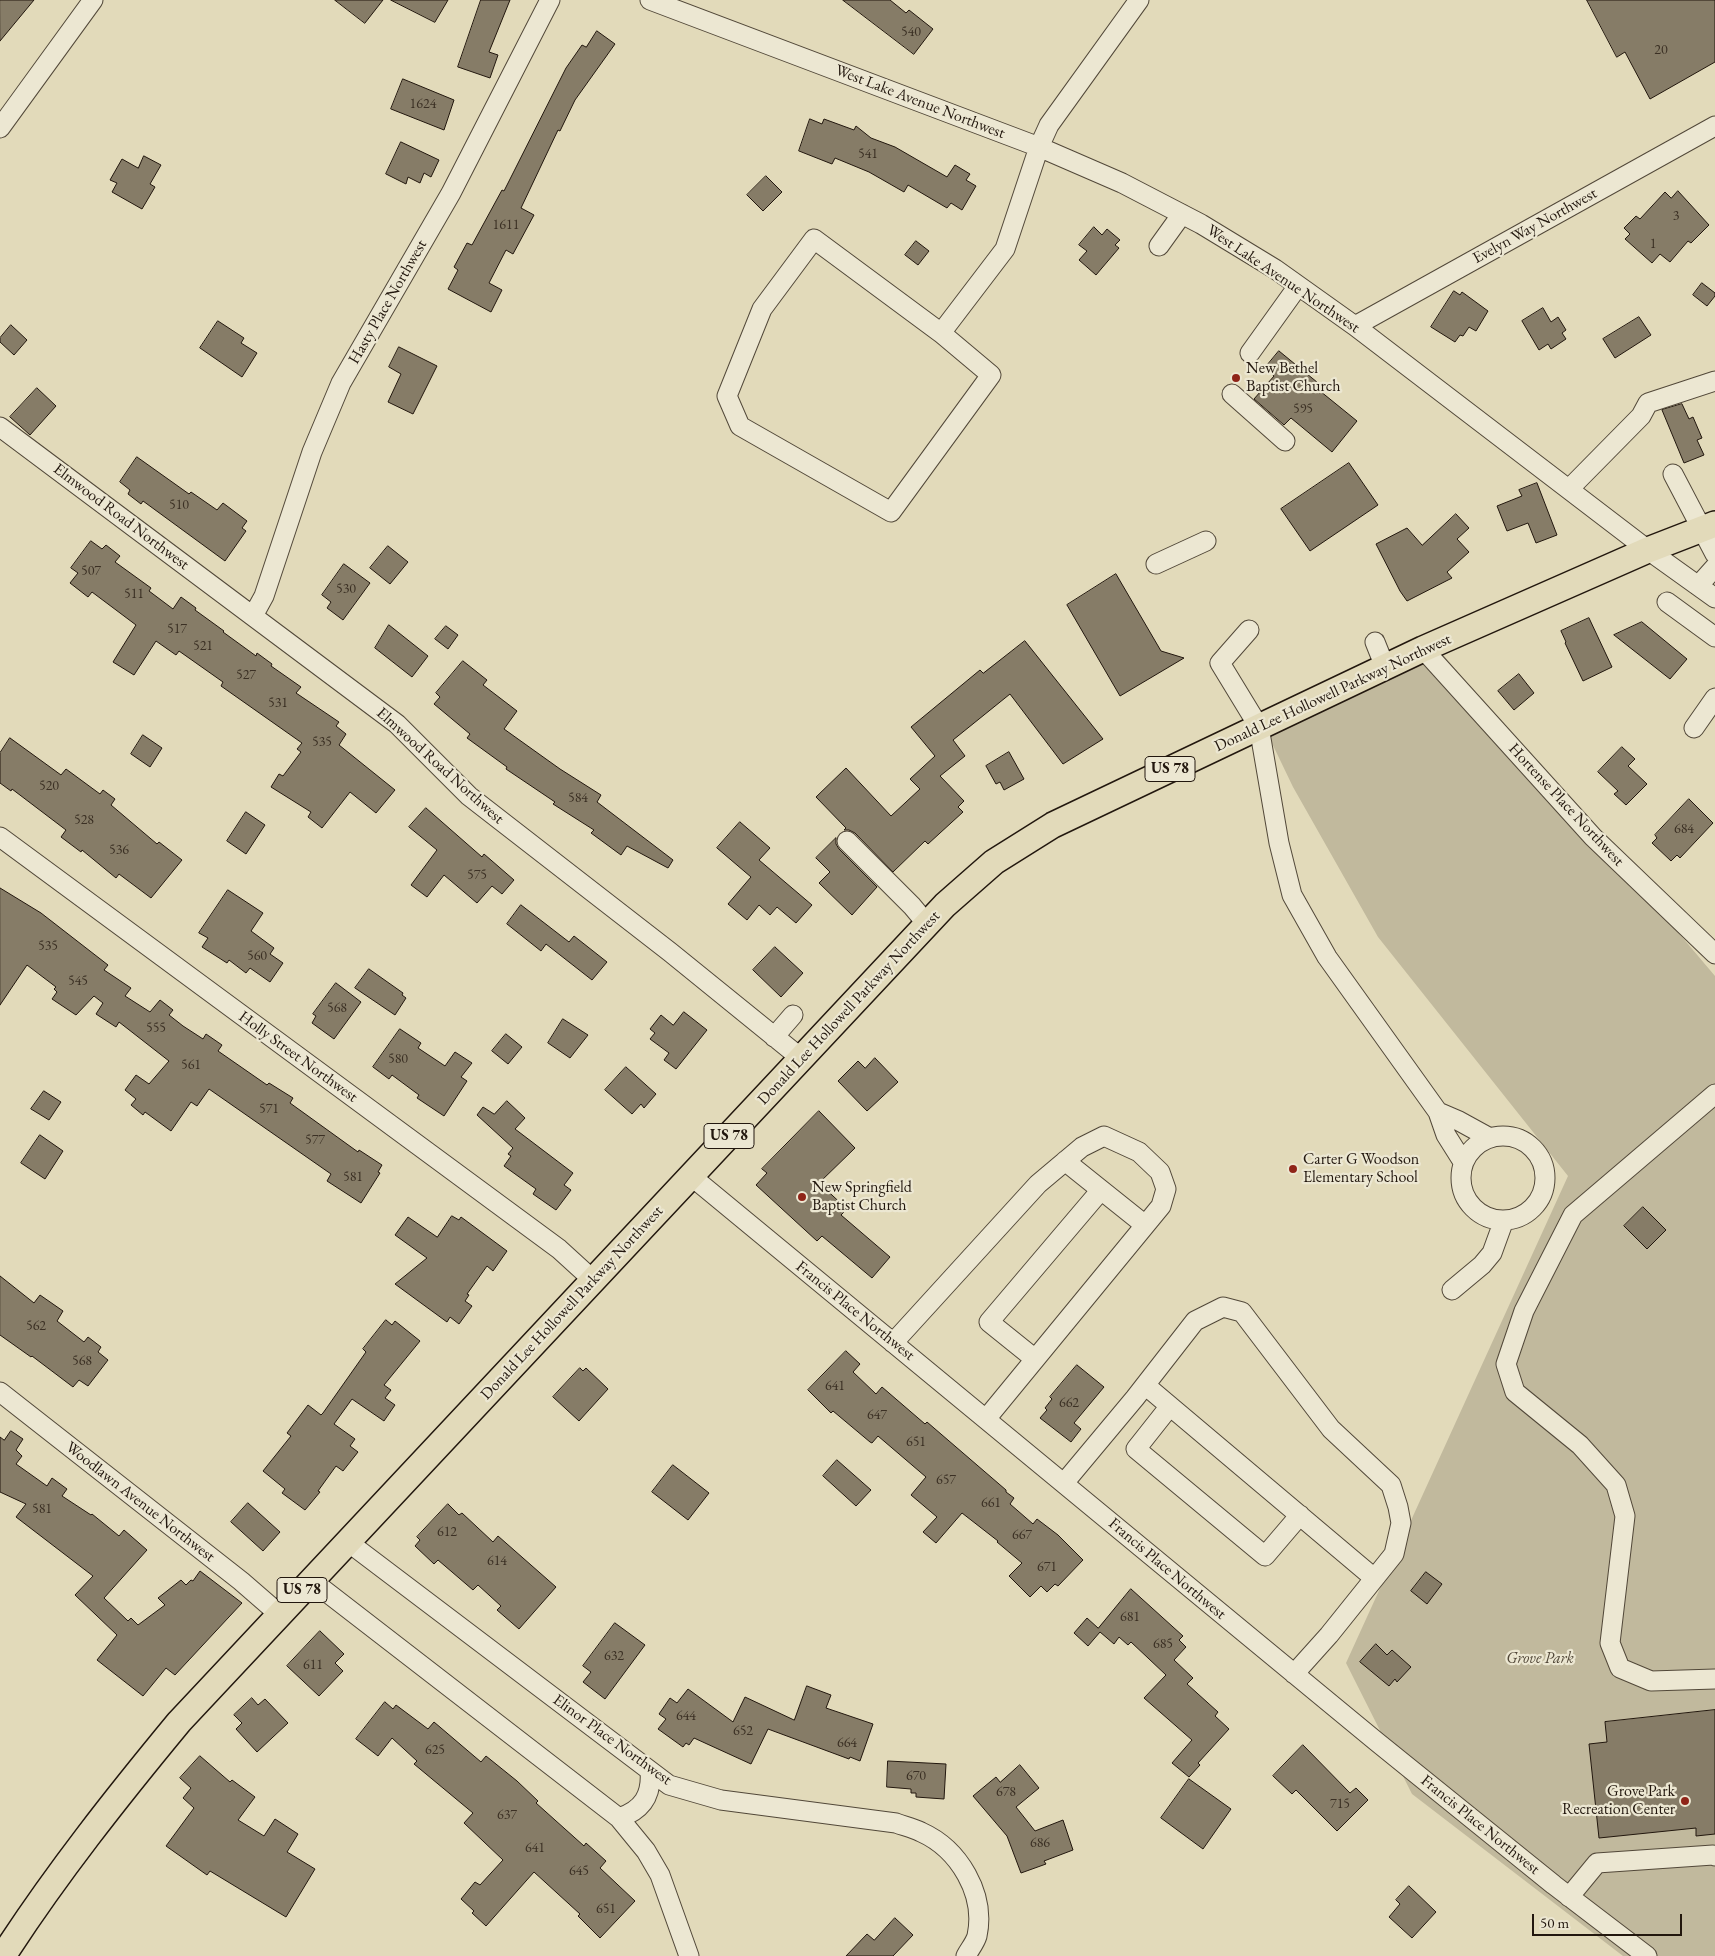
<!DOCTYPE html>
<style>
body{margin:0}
#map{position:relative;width:1715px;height:1956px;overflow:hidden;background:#e2daba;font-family:"EB Garamond",serif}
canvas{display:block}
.scale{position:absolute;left:1532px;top:1914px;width:150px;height:22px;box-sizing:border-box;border:2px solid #22170e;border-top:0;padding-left:6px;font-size:15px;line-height:18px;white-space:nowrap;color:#22170e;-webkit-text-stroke:4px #ece7d2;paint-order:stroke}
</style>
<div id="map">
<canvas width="1715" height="1956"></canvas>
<div class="scale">50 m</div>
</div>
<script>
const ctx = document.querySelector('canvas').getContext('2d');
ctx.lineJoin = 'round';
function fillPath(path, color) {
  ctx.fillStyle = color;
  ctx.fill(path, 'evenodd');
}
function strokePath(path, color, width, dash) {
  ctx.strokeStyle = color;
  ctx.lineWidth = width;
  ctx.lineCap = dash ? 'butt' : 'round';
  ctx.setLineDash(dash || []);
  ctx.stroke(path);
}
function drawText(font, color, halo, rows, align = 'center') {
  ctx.font = font + ' "EB Garamond",serif';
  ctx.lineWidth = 4.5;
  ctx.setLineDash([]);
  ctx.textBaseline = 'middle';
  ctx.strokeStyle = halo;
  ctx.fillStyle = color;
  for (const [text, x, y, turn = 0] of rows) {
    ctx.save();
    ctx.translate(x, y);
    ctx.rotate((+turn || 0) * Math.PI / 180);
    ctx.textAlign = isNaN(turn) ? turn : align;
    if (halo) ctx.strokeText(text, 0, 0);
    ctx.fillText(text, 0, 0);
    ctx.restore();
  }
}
fillPath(new Path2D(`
 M1434 644 1715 976V1956H1623L1412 1794 1346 1663 1568 1176 1378 937 1293 787 1269 737Z`), '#c1b99d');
const building = new Path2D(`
 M0 0H34L0 41Z
 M335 0H383L365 23Z
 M391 0H448L435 22Z
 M481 0H510L489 52 498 55 490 78 458 67Z
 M843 0H890L906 13 909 10 933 29 914 54Z
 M1587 0H1715V62L1650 99 1625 52 1617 57Z
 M597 31 615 44 575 100 560 131 558 130 521 208 534 215 513 254 506 250 489 283 502 290 491 312 448 289 458 270 454 267 467 243 472 245 502 190 504 191 566 68 582 45 586 47Z
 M403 79 454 100 444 130 391 109Z
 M810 119 822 124 824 119 854 130 856 126 871 138 895 147 947 177 955 165 970 174 966 180 976 186 962 210 951 203 947 208 908 185 904 192 869 172 835 158 832 164 799 151Z
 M401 142 439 160 431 177 424 173 420 183 408 177 406 184 386 174Z
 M144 156 161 165 150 184 155 187 142 209 112 192 117 183 110 180 122 159 138 168Z
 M766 176 782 192 763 211 747 195Z
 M1678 191 1709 225 1691 243 1688 241 1670 262 1660 254 1652 263 1625 239 1630 234 1624 228 1636 216 1640 219 1665 192 1671 198Z
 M1094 227 1102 235 1107 229 1120 240 1115 245 1119 248 1096 275 1079 260 1087 251 1079 245Z
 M916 241 929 251 918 265 905 255Z
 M1702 283 1715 293V296L1707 306 1693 295Z
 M1454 291 1460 295 1462 292 1488 311 1476 331 1469 327 1463 336 1460 335 1455 342 1431 327Z
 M1543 308 1551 322 1558 317 1566 330 1562 333 1566 339 1551 349 1548 344 1539 350 1522 321Z
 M1639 317 1651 335 1615 358 1603 339Z
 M218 321 244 338 241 343 257 353 242 377 200 348Z
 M11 325 27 340 14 355 0 342V338Z
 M399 347 437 366 413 414 388 402 401 374 389 367Z
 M1279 351 1323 387 1320 391 1357 421 1332 452 1291 418 1284 425 1254 399 1274 376 1265 368Z
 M37 388 56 406 30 435 10 417Z
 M1682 404 1689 419 1693 417 1702 438 1697 440 1704 455 1684 463 1662 410Z
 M137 457 189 494 191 492 217 510 223 503 247 521 242 528 246 531 225 561 143 501 141 504 128 494 130 490 120 482Z
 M1349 463 1378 505 1310 551 1281 509Z
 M1537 483 1557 535 1536 543 1528 523 1507 531 1497 506 1522 496 1519 490Z
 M1456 514 1469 528 1457 539 1469 552 1447 572 1452 578 1407 601 1400 591 1376 544 1407 528 1422 545Z
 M91 541 102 549 106 545 120 556 115 562 151 588 149 591 173 609 181 597 196 608 195 610 224 631 223 632 256 656 257 653 272 664 271 666 301 687 296 693 339 722 336 726 346 734 339 745 395 790 376 813 350 792 322 828 308 817 311 812 271 787 279 774 283 776 301 752 297 749 302 743 221 686 223 682 179 651 176 655 156 641 134 675 113 662 136 625 92 592 88 597 70 583 78 573 71 568Z
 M388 546 408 562 390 584 370 568Z
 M344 564 370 583 343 620 327 608 331 602 322 595Z
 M1116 574 1161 651 1184 658 1120 696 1067 605Z
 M1589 618 1612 667 1583 681 1565 643 1566 642 1561 631Z
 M1642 622 1687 659 1670 679 1614 635Z
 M389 625 428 656 412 677 375 648Z
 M446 626 458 635 448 649 435 639Z
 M1025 641 1103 739 1063 764 1010 694 953 740 965 756 940 776 964 801 958 807 963 812 928 844 925 841 893 872 855 833 849 830H844L846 828 816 797 846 768 891 816 920 789 910 779 935 756 911 727 980 670 983 673Z
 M463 661 487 680 483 685 517 711 504 729 560 769 601 795 597 802 673 860 668 868 627 846 621 855 591 833 594 830 553 804 555 802 506 769 507 767 467 738 470 734 434 704 440 697 436 693Z
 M1519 674 1534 693 1514 710 1498 691Z
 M143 735 162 748 150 767 131 754Z
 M10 738 61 775 66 769 100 794 103 790 115 799 111 805 157 844 159 842 182 860 151 898 119 874 116 878 82 850 81 852 61 837 66 830 12 789 11 791 0 783V753Z
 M1622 747 1635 759 1628 766 1647 784 1626 805 1614 794 1618 791 1598 772Z
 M1009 752 1024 779 1004 790 1000 782 996 784 986 766Z
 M1689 799 1713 823 1680 858 1677 855 1671 861 1652 843 1657 838 1655 835Z
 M426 808 482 857 484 854 514 880 502 894 492 886 477 903 444 875 427 897 411 885 437 850 409 827Z
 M246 812 265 825 246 854 227 841Z
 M740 822 770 848 759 860 812 905 796 923 777 907 770 915 759 905 747 920 728 904 751 877 717 848Z
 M836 838V844L839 849 877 887 852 915 819 883 830 872 816 858Z
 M0 888 41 913 108 965 104 970 131 988 125 996 150 1012 160 1000 173 1010 169 1015 183 1026 203 1039 206 1034 222 1045 218 1051 267 1085 269 1083 293 1098 290 1103 358 1152 359 1150 382 1165 378 1172 380 1173 361 1203 327 1181 331 1174 209 1089 197 1106 191 1102 171 1131 145 1112 143 1115 131 1105 136 1099 125 1090 136 1075 149 1084 169 1061 119 1022 116 1027 96 1014 103 1003 94 996 76 1015 52 999 57 992 54 989 56 987 27 965 0 1005Z
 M228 890 263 913 251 931 274 948 270 954 283 963 270 982 250 968 246 973 229 960 227 963 202 947 208 938 199 933Z
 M521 905 569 942 574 936 607 962 592 980 546 944 541 951 507 924Z
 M775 947 803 973 781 997 753 970Z
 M369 969 403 993 402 995 406 998 395 1015 355 988Z
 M336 983 361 1002 334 1039 312 1023 316 1016 313 1014Z
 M684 1012 707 1030 676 1069 664 1060 669 1053 650 1039 655 1033 650 1029 661 1015 673 1025Z
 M563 1019 588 1035 570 1058 548 1043Z
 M400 1029 421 1043 418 1048 445 1066 455 1052 472 1063 461 1077 467 1081 444 1116 417 1098 419 1095 392 1075 389 1079 373 1067Z
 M506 1034 522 1047 508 1064 492 1051Z
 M875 1058 898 1082 867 1111 838 1081 858 1061 865 1068Z
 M626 1067 656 1094 644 1108 641 1104 632 1114 605 1090Z
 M44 1091 61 1102 49 1120 31 1109Z
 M507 1101 525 1118 515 1129 573 1173 564 1185 571 1190 556 1210 533 1194 536 1189 504 1166 511 1156 508 1154 513 1148 477 1115 483 1107 494 1114Z
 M819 1111 855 1148 819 1183 847 1209 841 1215 890 1257 872 1278 822 1236 817 1241 756 1185 767 1173 762 1169Z
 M40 1135 63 1151 45 1179 21 1163Z
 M1643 1207 1666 1230 1647 1249 1624 1226Z
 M452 1216 459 1220 461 1217 507 1251 493 1271 487 1266 467 1294 469 1295 465 1301 472 1306 459 1324 450 1317 447 1322 395 1284 427 1258 395 1235 408 1217 437 1237Z
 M0 1276 34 1303 40 1295 63 1311 57 1321 84 1342 88 1337 101 1347 98 1352 108 1360 88 1386 79 1380 73 1387 32 1356 31 1357 0 1335Z
 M386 1320 392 1325 395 1321 420 1341 384 1385 391 1390 385 1398 395 1405 384 1421 352 1399 334 1424 355 1439 350 1446 358 1452 343 1471 336 1466 318 1491 320 1492 305 1510 282 1493 285 1489 263 1471 291 1436 287 1433 308 1405 321 1415 323 1413 366 1352 363 1349Z
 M846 1351 860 1364 853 1372 876 1394 882 1387 925 1424 927 1422 1006 1490V1492L1014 1498 1010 1504 1033 1524 1037 1519 1058 1535 1083 1560 1058 1586 1055 1584 1047 1592 1041 1586 1030 1597 1009 1576 1022 1563 997 1542 998 1541 962 1513 936 1543 923 1532 937 1517 911 1495 926 1477 878 1436 872 1443 870 1442 833 1411 831 1413 808 1390Z
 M1077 1365 1104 1387 1074 1423 1081 1429 1071 1442 1040 1418 1047 1410 1045 1408 1052 1399 1050 1397Z
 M580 1368 583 1371 586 1368 608 1389 579 1421 553 1397Z
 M11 1431 23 1439 16 1450 22 1456 16 1464 47 1486 52 1478 67 1489 62 1496 91 1515 92 1514 119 1536 124 1530 147 1550 104 1598 128 1621 131 1618 138 1625 165 1605 158 1598 181 1580 186 1585 191 1580 193 1581 200 1571 242 1603 175 1675 166 1668 143 1696 97 1660 117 1635 75 1595 93 1576 16 1517 26 1504 0 1492V1437L4 1440Z
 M837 1460 871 1490 856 1506 823 1476Z
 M673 1465 709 1493 688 1520 652 1492Z
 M248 1503 280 1532 263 1551 231 1522Z
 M448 1504 459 1515 462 1513 493 1542 498 1536 556 1587 519 1629 497 1610 501 1606 478 1585 473 1590 438 1560 434 1564 415 1546 420 1540 417 1537Z
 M1426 1572 1442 1584 1427 1604 1411 1591Z
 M1131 1589 1183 1636 1179 1640 1186 1647 1174 1660 1193 1678 1187 1684 1218 1712 1215 1716 1229 1729 1198 1763 1200 1765 1189 1777 1172 1763 1192 1740 1144 1698 1166 1675 1131 1642 1128 1645 1119 1637 1114 1644 1100 1632 1088 1646 1074 1633 1087 1618 1098 1628Z
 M615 1623 645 1645 605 1699 583 1682 591 1672 583 1666Z
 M320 1631 344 1654 335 1663 343 1671 319 1696 287 1666Z
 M1376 1644 1387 1655 1392 1650 1411 1667 1397 1682 1395 1679 1389 1686 1360 1662Z
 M807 1686 831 1695 826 1708 873 1724 860 1761 850 1757 849 1759 768 1729 751 1764 694 1738 689 1745 686 1743 683 1747 658 1729 666 1719 659 1714 670 1698 677 1703 688 1689 733 1722 745 1697 794 1720Z
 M252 1698 258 1705 265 1699 288 1723 257 1752 236 1729 242 1723 234 1715Z
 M385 1702 393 1709 396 1705 428 1729 434 1722 481 1762 486 1756 517 1781 538 1801 536 1803 584 1846 586 1843 606 1861 600 1868 635 1901 600 1938 578 1916 580 1914 534 1872 486 1926 472 1913 474 1911 461 1899 475 1882 480 1885 503 1860 464 1823 473 1813 414 1764 417 1761 392 1738 378 1756 356 1739Z
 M1715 1710V1834L1696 1836V1828L1599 1838 1589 1744 1607 1742 1605 1722Z
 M1303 1745 1350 1793 1356 1788 1368 1800 1337 1831 1296 1790 1292 1794 1273 1776Z
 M200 1756 230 1782 232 1780 255 1797 238 1820 264 1836 275 1819 298 1834 287 1852 315 1869 286 1917 210 1871 207 1875 166 1846 194 1808 183 1798 191 1788 180 1778Z
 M888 1761 946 1764 944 1799 916 1797V1793H911V1789L887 1787Z
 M1020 1765 1039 1788 1016 1807 1035 1831 1063 1820 1073 1850 1044 1861 1046 1864 1021 1873 1007 1836 973 1796 996 1777 1000 1782Z
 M1189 1779 1231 1809 1203 1849 1161 1818Z
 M1409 1886 1436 1912 1412 1938 1389 1917 1400 1904 1396 1900Z
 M895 1918 913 1935 893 1956H846L867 1934 874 1940Z`);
fillPath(building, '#867c67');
strokePath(building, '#22170e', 1);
const minor = new Path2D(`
 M650 0 1039 147 1122 183 1201 224 1275 269 1355 326 1648 550 1715 598
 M0 128 93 0
 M814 239 941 333 991 375 891 512 740 426 727 396 762 309Z
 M1159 246 1182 214
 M1355 326 1715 126
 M941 333 1005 249 1039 147 1049 125 1139 0
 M1250 353 1298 286
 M1232 394 1285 441
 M0 427 397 724 469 796 670 952 802 1059
 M1673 474 1715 554
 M1569 489 1641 416 1648 403 1715 381
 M1156 564 1206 541
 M1698 586 1715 567
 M1667 602 1715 637
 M253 616 264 596 312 452 341 383 451 193 550 0
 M1249 630 1220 663 1259 727 1279 843 1292 895 1327 957 1438 1112 1446 1135 1463 1162
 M1375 642 1385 667
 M1423 649 1593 837 1715 954
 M1694 728 1715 698
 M0 837 559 1249 593 1280
 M847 841 912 906 927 924
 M774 1037 793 1015
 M1715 1094 1573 1215 1524 1311 1506 1364 1515 1392 1580 1445 1616 1485 1625 1516 1610 1643 1620 1668 1651 1681 1715 1679
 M1438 1112 1459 1121 1490 1138
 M1461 1178a42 42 0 1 1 84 0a42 42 0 1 1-84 0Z
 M1065 1161 1145 1225
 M691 1176 1377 1742 1554 1885 1647 1956
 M1452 1290 1482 1265 1492 1253 1504 1220
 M893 1343 1038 1184 1082 1147 1104 1136 1139 1152 1160 1172 1166 1189 1161 1206 986 1419
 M1035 1359 989 1322 1101 1190
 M1145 1385 1374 1578
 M0 1392 241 1581 279 1614
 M1170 1406 1136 1449 1265 1556 1300 1515
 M1064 1483 1135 1398 1195 1321 1223 1307 1242 1312 1331 1429 1391 1485 1398 1507 1401 1523 1394 1554 1329 1635 1294 1674
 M348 1542 669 1785 721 1800 896 1823C904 1826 913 1828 921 1832 959 1849 986 1894 977 1936 975 1943 969 1950 966 1956
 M311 1580 619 1818 646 1851 660 1875 689 1956
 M619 1818C643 1810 652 1795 650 1771
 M1569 1897 1597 1863 1713 1855 1715 1856`);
const major = new Path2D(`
 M3 1956C56 1874 117 1797 179 1722L945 905 994 862 1053 825 1423 649 1648 550 1715 524`);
strokePath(minor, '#524839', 21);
strokePath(major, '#22170e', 28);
strokePath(minor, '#ece7d2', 19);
strokePath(major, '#e2daba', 25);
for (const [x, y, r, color] of [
 [1236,378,5,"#8f2418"],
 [1293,1169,5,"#8f2418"],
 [802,1197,5,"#8f2418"],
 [1685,1801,5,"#8f2418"]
]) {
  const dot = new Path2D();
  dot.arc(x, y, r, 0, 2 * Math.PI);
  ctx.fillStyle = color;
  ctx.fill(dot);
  strokePath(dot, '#ece7d2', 2);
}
drawText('14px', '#3b3024', null, [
 ["540",911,32],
 ["20",1661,50],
 ["1624",423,104],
 ["541",868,154],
 ["3",1676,216],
 ["1611",506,225],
 ["1",1653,244],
 ["595",1303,409],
 ["510",179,505],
 ["507",91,571],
 ["530",346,589],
 ["511",134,594],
 ["517",177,629],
 ["521",203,646],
 ["527",246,675],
 ["531",278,703],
 ["535",322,742],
 ["520",49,786],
 ["584",578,798],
 ["528",84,820],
 ["684",1684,829],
 ["536",119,850],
 ["575",477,875],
 ["535",48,946],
 ["560",257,956],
 ["545",78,981],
 ["568",337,1008],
 ["555",156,1028],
 ["580",398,1059],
 ["561",191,1065],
 ["571",269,1109],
 ["577",315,1140],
 ["581",353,1177],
 ["562",36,1326],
 ["568",82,1361],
 ["641",835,1386],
 ["662",1069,1403],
 ["647",877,1415],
 ["651",916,1442],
 ["657",946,1480],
 ["661",991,1503],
 ["581",42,1509],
 ["612",447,1532],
 ["667",1022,1535],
 ["614",497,1561],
 ["671",1047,1567],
 ["681",1130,1617],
 ["685",1163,1644],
 ["632",614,1656],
 ["611",313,1665],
 ["644",686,1716],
 ["652",743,1731],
 ["664",847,1743],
 ["625",435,1750],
 ["670",916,1776],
 ["678",1006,1792],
 ["715",1340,1804],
 ["637",507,1815],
 ["686",1040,1843],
 ["641",535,1848],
 ["645",579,1871],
 ["651",606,1909]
]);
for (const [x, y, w] of [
 [1170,769,50],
 [729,1136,50],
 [302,1590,50]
]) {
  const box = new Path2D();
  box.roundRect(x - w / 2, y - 12.5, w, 25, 4);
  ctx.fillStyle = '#ece7d2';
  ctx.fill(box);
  strokePath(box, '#22170e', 1);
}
drawText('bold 15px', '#22170e', null, [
 ["US 78",1170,769],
 ["US 78",729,1136],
 ["US 78",302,1590]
]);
drawText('16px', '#22170e', '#ece7d2', [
 ["West Lake Avenue Northwest",920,102,21],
 ["Evelyn Way Northwest",1535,226,-29],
 ["West Lake Avenue Northwest",1283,279,34],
 ["Hasty Place Northwest",388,302,-60],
 ["Elmwood Road Northwest",121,517,37],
 ["Donald Lee Hollowell Parkway Northwest",1333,693,-25],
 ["Elmwood Road Northwest",440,766,42],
 ["Hortense Place Northwest",1566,805,47],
 ["Donald Lee Hollowell Parkway Northwest",849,1008,-47],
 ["Holly Street Northwest",298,1057,36],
 ["Donald Lee Hollowell Parkway Northwest",572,1303,-47],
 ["Francis Place Northwest",855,1311,39],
 ["Woodlawn Avenue Northwest",140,1502,38],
 ["Francis Place Northwest",1167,1569,40],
 ["Elinor Place Northwest",612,1740,36],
 ["Francis Place Northwest",1480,1825,39]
]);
drawText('16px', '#22170e', '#ece7d2', [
 ["New Bethel",1246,369],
 ["Baptist Church",1246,387],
 ["Carter G Woodson",1303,1160],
 ["Elementary School",1303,1178],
 ["New Springfield",812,1188],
 ["Baptist Church",812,1206],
 ["Grove Park",1675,1792,"right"],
 ["Recreation Center",1675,1810,"right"]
], 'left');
drawText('italic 16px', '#524839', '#ece7d2', [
 ["Grove Park",1540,1659]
]);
</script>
